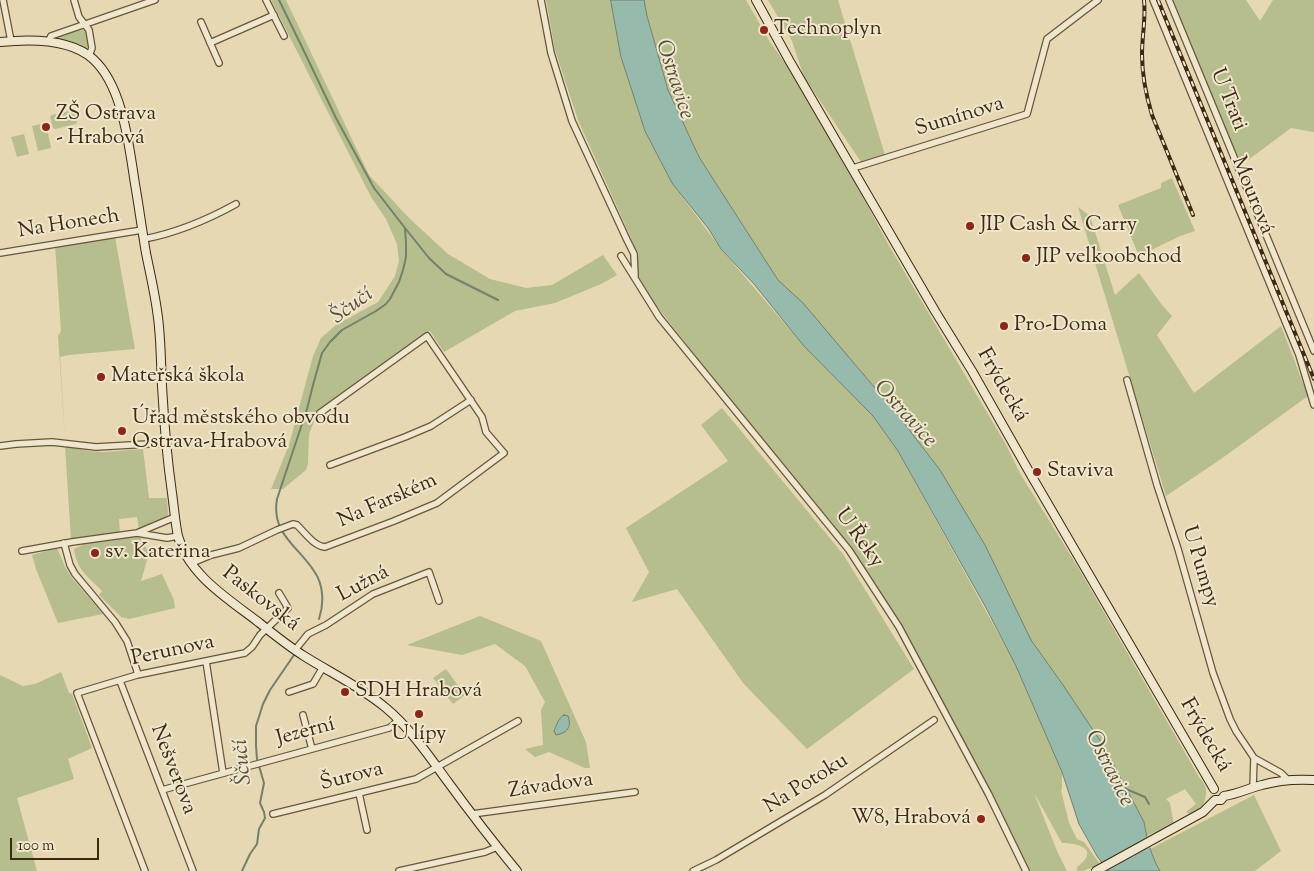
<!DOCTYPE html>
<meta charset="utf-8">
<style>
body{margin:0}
#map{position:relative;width:1314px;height:871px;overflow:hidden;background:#e5d8b2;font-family:"Sorts Mill Goudy",serif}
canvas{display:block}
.scale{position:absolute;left:10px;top:838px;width:89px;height:22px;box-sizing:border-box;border:2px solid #3f2912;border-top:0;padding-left:6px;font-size:15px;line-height:18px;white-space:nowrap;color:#3f2912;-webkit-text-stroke:4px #eee6cd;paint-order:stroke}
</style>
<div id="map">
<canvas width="1314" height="871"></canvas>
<div class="scale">100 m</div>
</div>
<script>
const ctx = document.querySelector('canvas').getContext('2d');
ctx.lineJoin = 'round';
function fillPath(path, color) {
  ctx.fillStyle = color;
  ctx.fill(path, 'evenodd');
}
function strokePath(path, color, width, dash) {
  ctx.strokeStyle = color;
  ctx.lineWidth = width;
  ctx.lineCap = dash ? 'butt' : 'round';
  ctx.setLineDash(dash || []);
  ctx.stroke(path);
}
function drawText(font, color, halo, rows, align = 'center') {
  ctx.font = font + ' "Sorts Mill Goudy",serif';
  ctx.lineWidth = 4;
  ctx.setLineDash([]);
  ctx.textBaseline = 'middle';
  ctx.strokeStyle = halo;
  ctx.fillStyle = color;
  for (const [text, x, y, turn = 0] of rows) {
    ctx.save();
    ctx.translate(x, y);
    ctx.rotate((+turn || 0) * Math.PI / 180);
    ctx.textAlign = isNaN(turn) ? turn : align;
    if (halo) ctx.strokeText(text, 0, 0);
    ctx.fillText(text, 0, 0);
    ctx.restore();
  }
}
fillPath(new Path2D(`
 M271 0H286L369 175 409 218 448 254 490 279 526 288 552 285 603 255 617 275 601 284 555 303 515 311 444 352 430 331 423 335 317 414 309 434 308 464 306 470 283 489H271L289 445 313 356 321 338 336 325 378 302 395 276 399 261 397 244 386 219 371 197Z
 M546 0H611L621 57 645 131 672 183 721 249 803 345 873 416 898 451 1016 666 1062 772V789L1061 790 1069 823 1077 839 1084 842 1100 864 1083 871H1077V867C1099 851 1082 843 1062 843L1034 793 1057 851 1067 871H1028L899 627 849 550 635 279 638 271 627 248 631 238 578 120 555 50Z
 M644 0H746L770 42 790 70 857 186 888 244 1005 443 1021 475 1079 569 1199 777C1202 781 1206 785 1206 791 1207 801 1198 820 1186 812L1196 804 1185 789 1166 799 1170 803 1174 825 1146 836 1144 822 1105 748 1031 640 985 545 940 470 897 414 838 345 778 280 699 157 668 90 647 16Z
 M768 0H838L885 155 861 162 804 77 792 41Z
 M1173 0H1246L1260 21 1273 0H1314V132L1291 128 1240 166Z
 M86 29 88 45 87 49C78 45 66 44 58 38L74 32Z
 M73 110 74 111 77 122 76 124 55 129 53 128 50 117 52 115Z
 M46 123 51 148 38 151 32 126Z
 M24 134 29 154 17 157 11 137Z
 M1172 178 1195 231 1180 236 1139 256 1118 205 1161 188V183Z
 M1078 207 1090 216 1115 295 1139 273 1162 305 1172 316 1157 335 1194 393 1281 326 1308 396 1221 459 1166 496Z
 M115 237 135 349 69 355 60 357 65 438 58 336 61 331 55 245Z
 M722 408 843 554 914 669 807 749 743 683 677 589 632 602 649 572 626 528 728 461 701 425Z
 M65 446 89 451 104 452 143 449 149 498H167L168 515 164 519 139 530 137 517 119 519 120 534 71 540Z
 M139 536 149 553 141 581 162 574 174 600 175 608 129 619 121 617 99 595 102 591C88 576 77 571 74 549L88 542Z
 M57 548 65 567 72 578 103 614 58 623 36 569 32 555Z
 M480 616 541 641 586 742 590 768H585L549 752 535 757 525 749 543 745 541 710 545 702 525 666 495 644 462 655 407 645Z
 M446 669 465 695 453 704 433 678Z
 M61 672 69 693 72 694 92 748 68 759 74 779 17 798 37 871H0V675L23 686 35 684Z
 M1254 795 1281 851 1255 871H1160L1154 861 1150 849Z`), '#b5be8c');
const water = new Path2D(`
 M611 0H644L647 16 668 90 699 157 778 280 803 303 897 414 940 470 985 545 1031 640 1063 685 1105 748 1144 822C1147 839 1151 856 1160 871H1108L1097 856 1079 824 1062 772 1016 666 985 606 898 451 873 416 803 345 754 284 721 249 708 228 672 183 645 131 621 57Z
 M564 715 568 716C572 727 567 733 556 735L554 731C556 726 559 717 564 715Z`);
fillPath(water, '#96baac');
strokePath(water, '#73806e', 1);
fillPath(new Path2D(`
 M1149 836 1152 846 1105 871 1100 864Z`), '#e5d8b2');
strokePath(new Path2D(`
 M279 0 302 47 336 118 374 188 405 228 406 243V257L403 270 399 282 390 299 386 304 376 311 342 330 330 342 322 353 313 385 307 409 277 499C271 534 298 546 314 571 324 585 324 604 319 619
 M405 228 429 258 446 274 498 300
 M1126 789 1145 797 1149 804
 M242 871 250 854 257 844 259 829 265 818 264 812 260 803 264 783 257 759 256 746V726L263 704 270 690 294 655`), '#73806e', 2);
const street = new Path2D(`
 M3 0 11 41
 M74 0 79 17 89 30 92 48 89 56
 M266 0 284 36
 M541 0 551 53 572 121 627 240 634 254 635 277
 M1153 0 1299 355 1314 405
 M1169 0 1314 351
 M201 22 219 63
 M48 42 51 36 155 0
 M210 43 274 15
 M853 168 1027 114 1047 39 1098 0
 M144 239C176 233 207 220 236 204
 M0 253 142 230
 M621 256 659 317 849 550 899 627 989 795 1026 871
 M1127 380 1157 485 1178 549 1213 673 1230 719 1236 731 1254 758 1253 788
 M0 446 16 444 52 442 96 447 166 443
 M330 465 405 437 431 426 471 400
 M137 533 167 538 178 536
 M64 543 70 565 75 574 115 622 127 641 137 671V675
 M22 551 72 542 137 533 175 517
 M192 563 211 555 239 548 277 530 293 524 297 525C305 533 314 546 325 547L394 521 437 503 504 453 486 432 482 417 427 336 320 413
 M295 650 308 634 326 625 373 594 429 572 439 601
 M206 661 223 773
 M120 681 193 871
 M289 692 313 684 323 667
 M303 715 312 749
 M1254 758 1281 773 1288 780
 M162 790 389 728 392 726 398 720
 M359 793 367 830
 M273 814 416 779 518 721
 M472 814 635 792
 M145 871 77 693 137 675 245 653 252 647 260 635 288 608 279 593
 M399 871 485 852 497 847
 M693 871 716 860 825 795 934 720`);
const secondary = new Path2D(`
 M756 0 789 60 935 311 972 371 1031 475 1214 789
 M0 42C29 39 70 38 93 59 123 86 129 146 135 184 139 207 142 230 146 253 151 278 157 302 159 327 161 347 161 367 162 386 164 422 167 458 172 493 174 507 175 522 178 536 188 574 227 598 257 621 272 633 288 646 304 656 331 673 361 687 386 708 410 728 429 756 448 782 470 812 493 842 517 871
 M1224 796C1238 794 1249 788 1262 785 1279 780 1297 779 1314 780
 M1096 871 1203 812 1215 800H1221L1224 796`);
strokePath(street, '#68553a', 8);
strokePath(secondary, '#3f2912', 10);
strokePath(street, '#eee6cd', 5.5);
strokePath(secondary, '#eee6cd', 8);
const rail = new Path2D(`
 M1144 0C1146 18 1142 36 1142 54 1142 76 1146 95 1152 115L1193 215
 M1158 0 1314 379`);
strokePath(rail, '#3f2912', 4);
strokePath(rail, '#eee6cd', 2, [5.5]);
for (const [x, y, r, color] of [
 [764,30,5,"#8f2418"],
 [46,127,5,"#8f2418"],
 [970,226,5,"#8f2418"],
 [1026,258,5,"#8f2418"],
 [1004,326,5,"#8f2418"],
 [101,377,5,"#8f2418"],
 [122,431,5,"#8f2418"],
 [1037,472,5,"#8f2418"],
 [95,553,5,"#8f2418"],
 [345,692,5,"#8f2418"],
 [419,714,5,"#8f2418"],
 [981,819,5,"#8f2418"]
]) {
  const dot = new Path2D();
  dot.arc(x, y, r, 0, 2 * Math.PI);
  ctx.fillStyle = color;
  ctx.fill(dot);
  strokePath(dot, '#eee6cd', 2);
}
drawText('21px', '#3f2912', '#eee6cd', [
 ["Technoplyn",774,30],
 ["ZŠ Ostrava",56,115],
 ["- Hrabová",56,139],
 ["JIP Cash & Carry",980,226],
 ["JIP velkoobchod",1036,258],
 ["Pro-Doma",1014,326],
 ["Mateřská škola",111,377],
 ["Úřad městského obvodu",132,419],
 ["Ostrava-Hrabová",132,443],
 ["Staviva",1047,472],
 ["sv. Kateřina",105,553],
 ["SDH Hrabová",355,692],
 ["U lípy",419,735,"center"],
 ["W8, Hrabová",971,819,"right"]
], 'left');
drawText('21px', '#3f2912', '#eee6cd', [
 ["U Trati",1227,100,68],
 ["Sumínova",960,118,-17],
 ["Mourová",1251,196,68],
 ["Na Honech",69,225,-9],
 ["Frýdecká",1001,386,60],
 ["Na Farském",388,502,-24],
 ["U Řeky",858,539,54],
 ["U Pumpy",1199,567,73],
 ["Lužná",364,585,-28],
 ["Paskovská",260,600,38],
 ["Perunova",173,652,-12],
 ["Jezerní",306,733,-15],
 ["Frýdecká",1204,736,60],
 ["Nešverova",172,770,69],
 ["Šurova",352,778,-14],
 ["Na Potoku",807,785,-32],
 ["Závadova",551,787,-8]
]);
drawText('italic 22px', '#554d38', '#eee6cd', [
 ["Ostravice",673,80,72],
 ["Ščučí",353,307,-36],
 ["Ostravice",904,415,48],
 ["Ščučí",244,762,-95],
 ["Ostravice",1108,769,63]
]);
</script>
